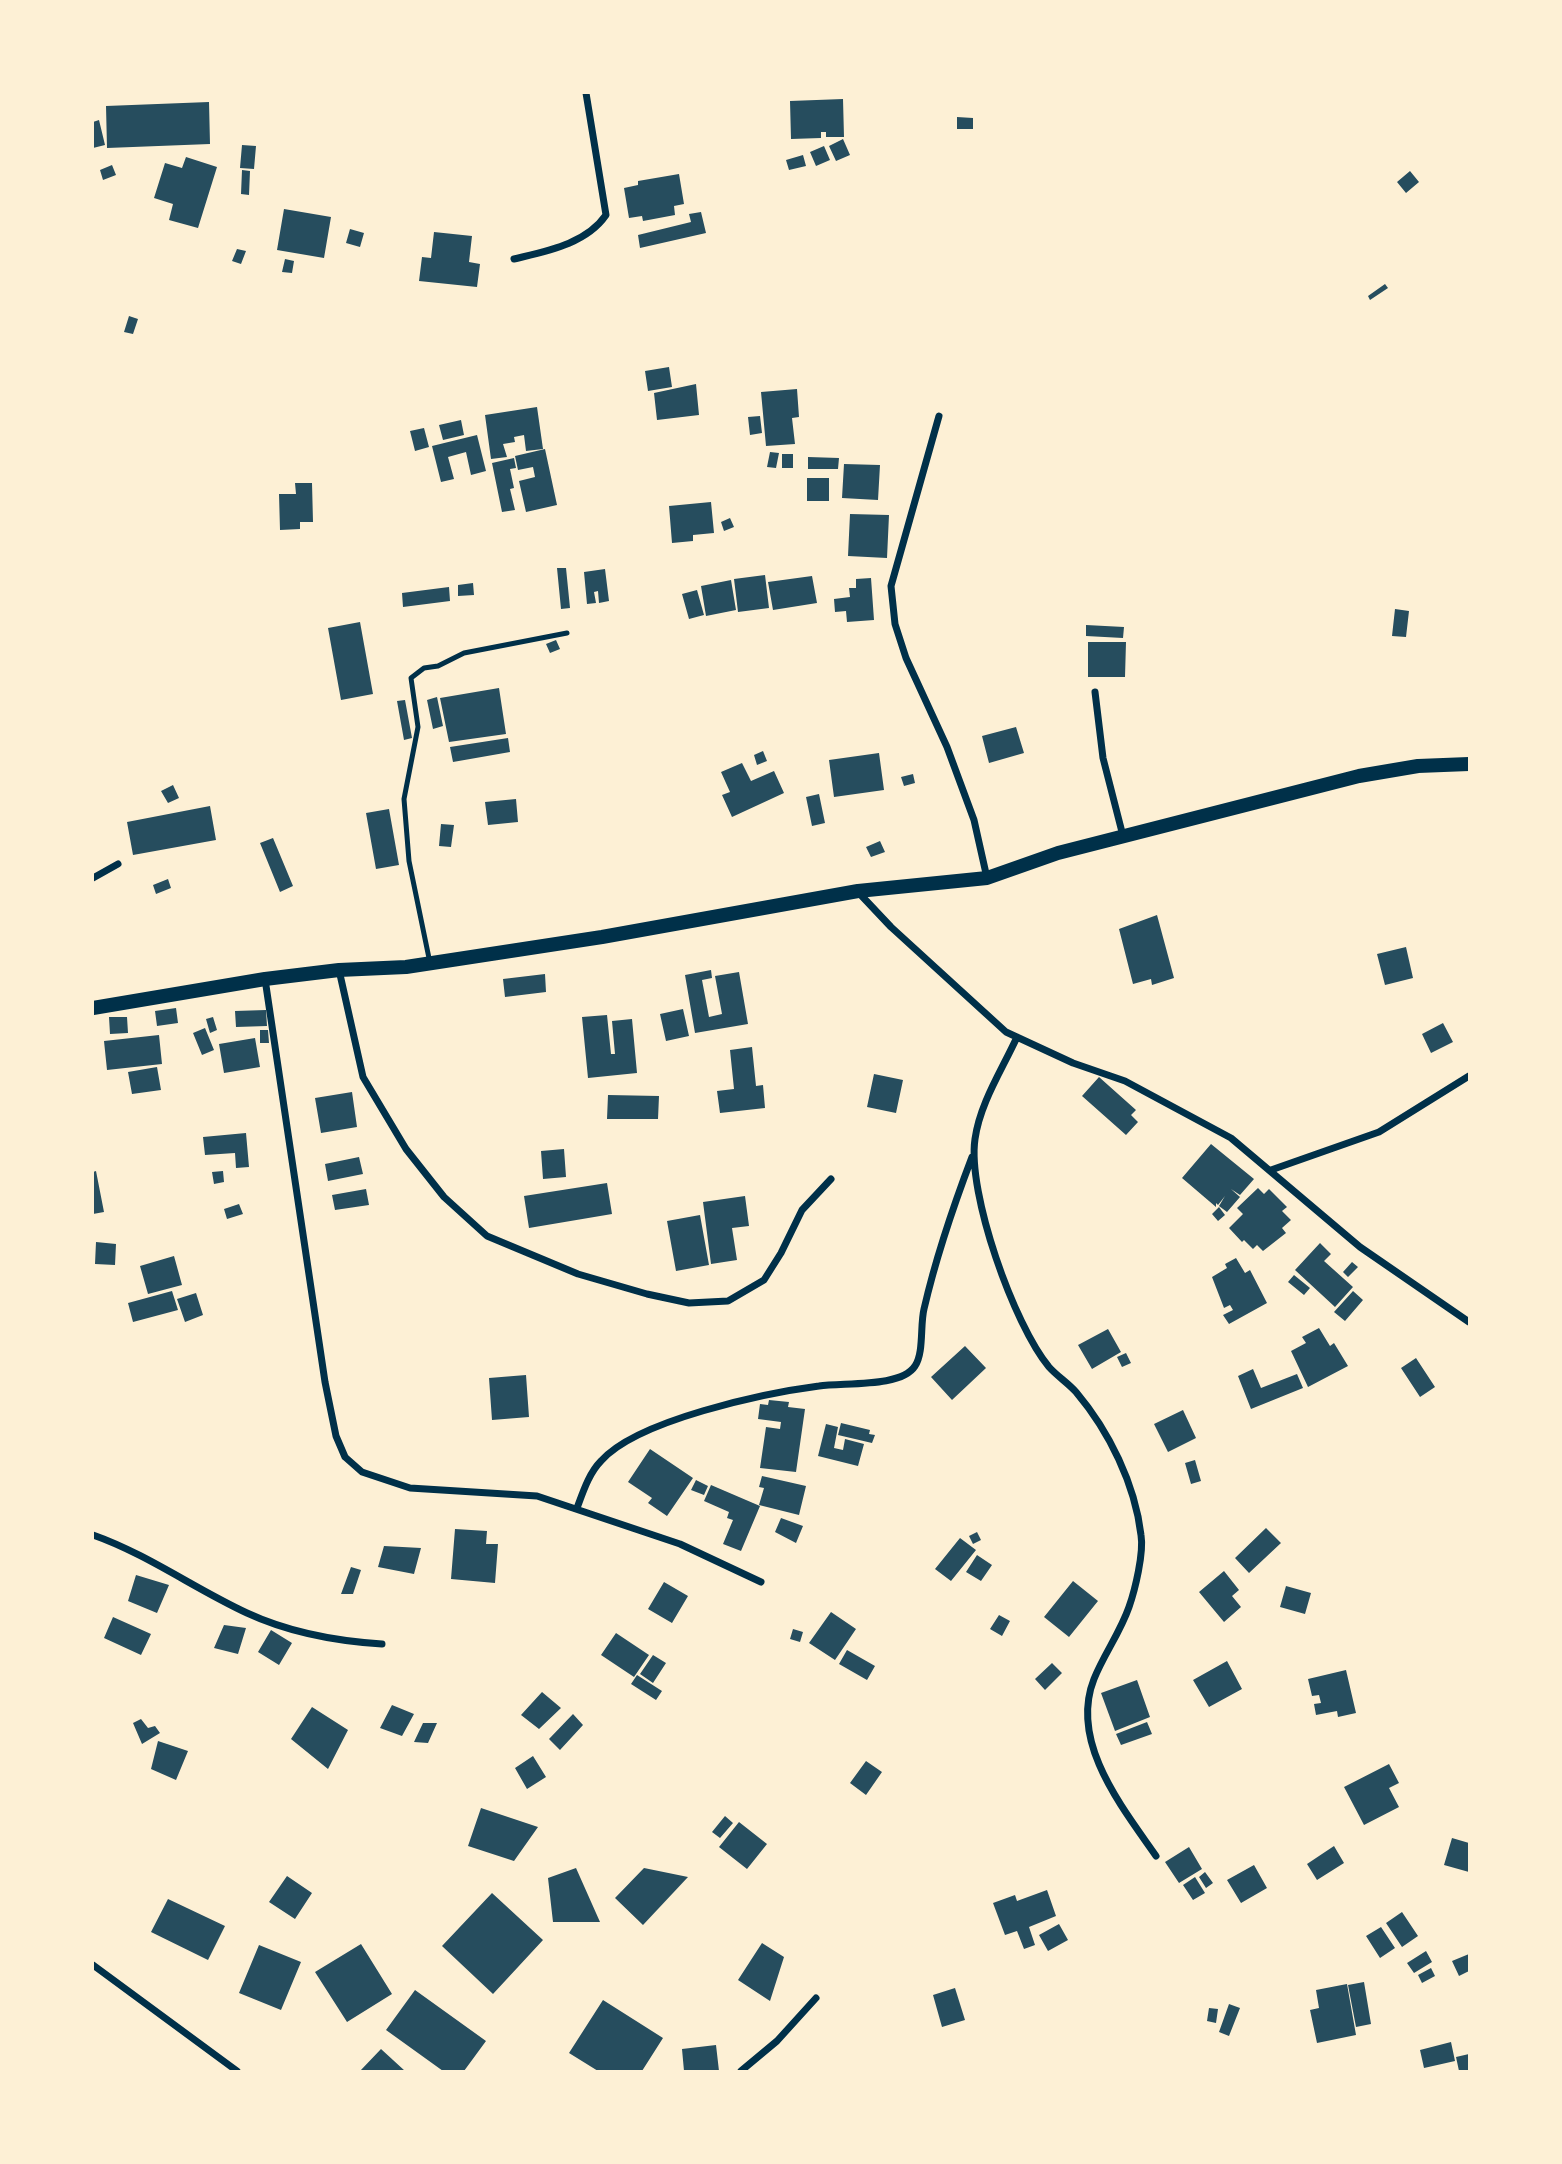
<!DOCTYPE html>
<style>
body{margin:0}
#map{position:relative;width:1562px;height:2164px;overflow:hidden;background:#fdf0d5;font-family:"PT Sans Narrow",sans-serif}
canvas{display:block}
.frame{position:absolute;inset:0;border:94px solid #fdf0d5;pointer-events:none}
</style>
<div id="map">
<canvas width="1562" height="2164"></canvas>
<div class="frame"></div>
</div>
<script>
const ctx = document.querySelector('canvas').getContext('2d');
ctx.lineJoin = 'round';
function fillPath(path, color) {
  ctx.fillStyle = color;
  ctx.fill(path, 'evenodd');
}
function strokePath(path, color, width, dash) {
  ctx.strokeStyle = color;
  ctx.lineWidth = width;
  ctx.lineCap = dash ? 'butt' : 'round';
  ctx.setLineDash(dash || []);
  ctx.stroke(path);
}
fillPath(new Path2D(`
 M843 99 844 137H826V132H821V138L791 139 790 101Z
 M209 102 210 144 107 148 106 106Z
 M957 117 973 118V129H957Z
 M99 120 105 145 93 148V122Z
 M843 139 850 155 836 161 829 146Z
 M242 145 256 146 254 169 240 168Z
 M824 146 830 160 816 166 810 152Z
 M803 155 806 166 789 170 786 160Z
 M186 157 217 167 198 228 169 220 173 204 154 198 165 163 182 168Z
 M112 165 116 175 103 180 100 170Z
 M242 170 250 171 249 195 241 194Z
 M1410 171 1419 182 1406 193 1397 182Z
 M679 174 684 204 674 206 675 215 643 221 642 216 629 218 624 188 638 185V181Z
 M284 209 331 217 324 258 277 250Z
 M701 212 706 233 640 248 638 235 691 222 689 214Z
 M350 229 364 233 360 247 346 243Z
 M434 232 472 236 469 262 480 264 477 287 419 281 422 257 431 258Z
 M237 249 246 251 241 264 232 261Z
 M285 259 294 261 292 273 282 272Z
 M1385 284 1388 288 1370 300 1368 296Z
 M129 316 138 319 133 334 124 332Z
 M669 367 672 387 648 391 645 371Z
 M696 384 699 415 657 420 654 393Z
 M797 389 799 417 792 418 795 444 766 446 761 392Z
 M537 407 543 449 526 451 524 435 514 437 515 442 503 444 507 457 491 459 485 415Z
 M760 416 762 433 750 435 748 417Z
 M461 420 464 435 443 440 439 425Z
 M424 428 429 447 415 451 410 431Z
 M477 435 486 471 471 475 466 452 448 457 454 479 441 482 432 446Z
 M545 449 557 505 526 512 519 481 535 477 533 467 518 470 515 456Z
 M770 452 779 453 776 468 767 467Z
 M782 454H793V468H782Z
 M808 457 839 458 838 469H808Z
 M514 458 516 468 510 469 514 488 510 489 515 510 502 512 492 463Z
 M844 464 880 465 878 500 842 498Z
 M807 478H829V501H807Z
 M295 483H312L313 522H300V529L280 530 279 494H296Z
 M711 502 714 533 693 535V541L672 543 669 506Z
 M850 514 889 515 887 558 848 556Z
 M730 518 734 527 724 531 721 522Z
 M557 568H566L570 608 561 609Z
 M605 569 609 601 599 603 598 591 594 592 596 603 587 604 584 572Z
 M765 575 769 608 738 612 734 579Z
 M812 576 817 603 773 610 768 582Z
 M871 578 874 620 847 622 846 611 835 612 834 599 850 597 849 588H856V579Z
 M731 580 736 610 706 616 701 586Z
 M473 583 474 595 458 596V585Z
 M449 587 450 601 403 607 402 593Z
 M697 590 704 615 689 619 682 594Z
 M1395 609 1409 611 1406 637 1392 636Z
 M360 622 373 694 341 700 328 628Z
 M1086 625 1124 627 1123 638 1086 636Z
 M556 640 560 649 550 653 546 644Z
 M1088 642H1126L1125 677H1088Z
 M499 688 506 734 449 742 440 698Z
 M437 697 443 726 433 729 427 700Z
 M405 700 412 738 404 740 397 701Z
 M1016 727 1024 753 989 763 982 736Z
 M508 738 510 752 453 762 450 747Z
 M763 751 767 761 757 765 754 755Z
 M879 753 884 790 834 797 829 760Z
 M742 763 751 781 774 771 784 793 732 817 722 795 730 792 721 772Z
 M913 774 915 783 904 786 901 777Z
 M173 785 179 798 168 803 161 791Z
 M819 794 825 823 812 826 806 797Z
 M516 799 518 822 488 825 485 802Z
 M210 806 216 840 133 855 127 822Z
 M389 809 399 865 376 869 366 813Z
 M441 824 454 825 451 847 439 846Z
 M273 838 293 886 280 892 260 843Z
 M880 841 885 852 871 857 866 847Z
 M168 879 171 888 156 894 153 885Z
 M1157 915 1174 978 1152 985 1151 979 1133 984 1119 929Z
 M1406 947 1413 978 1385 985 1377 954Z
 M711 970 712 978 702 980 709 1017 722 1014 715 976 739 972 748 1024 695 1033 685 975Z
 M545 974 546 992 505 997 503 979Z
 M176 1008 178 1023 157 1026 155 1011Z
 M683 1009 689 1036 666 1041 660 1014Z
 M266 1010 267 1026 236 1027 235 1011Z
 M607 1015 611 1054H615L612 1021 632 1019 637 1073 588 1078 582 1017Z
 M109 1017H127L128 1033 110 1034Z
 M213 1017 217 1030 210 1033 206 1019Z
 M1443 1023 1453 1042 1431 1053 1422 1034Z
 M205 1028 214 1050 202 1055 193 1033Z
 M260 1030H268L269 1043H260Z
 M159 1035 162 1064 107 1070 104 1041Z
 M255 1038 260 1067 224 1073 219 1044Z
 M752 1047 756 1086 763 1085 765 1108 720 1113 717 1091 734 1089 730 1050Z
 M157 1067 161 1090 132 1094 128 1072Z
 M874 1074 903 1080 896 1113 867 1107Z
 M1099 1077 1136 1110 1131 1115 1138 1122 1126 1135 1082 1096Z
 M352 1092 357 1127 321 1133 315 1098Z
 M608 1095 659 1096 658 1119H607Z
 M246 1133 249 1167 236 1168 235 1153 205 1155 203 1137Z
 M1211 1144 1254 1179 1240 1195 1231 1189 1240 1197 1227 1212 1219 1206 1225 1196 1218 1205 1216 1203V1207L1182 1178Z
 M564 1149 566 1177 543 1179 541 1151Z
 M359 1157 363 1174 328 1181 325 1164Z
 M96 1171 104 1212 93 1214V1172Z
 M223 1171 224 1182 214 1184 212 1172Z
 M607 1183 612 1214 529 1228 524 1196Z
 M1258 1188 1264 1194 1269 1189 1287 1207 1282 1211 1291 1220 1282 1228 1286 1233 1263 1251 1257 1245 1253 1249 1244 1240 1242 1242 1229 1228 1243 1214 1237 1208Z
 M366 1189 369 1205 335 1210 332 1195Z
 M745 1196 749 1226 732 1228 737 1260 711 1264 703 1202Z
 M239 1204 243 1214 227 1219 224 1209Z
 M1219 1207 1225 1215 1218 1221 1212 1214Z
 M700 1215 709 1265 676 1271 667 1221Z
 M96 1242 116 1244 115 1265 95 1264Z
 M1320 1243 1331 1254 1324 1261 1353 1287 1335 1307 1295 1270Z
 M174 1256 182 1285 148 1294 140 1266Z
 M1236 1258 1245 1273 1250 1270 1267 1303 1229 1324 1223 1315 1233 1310 1230 1305 1224 1308 1212 1277 1227 1268 1225 1264Z
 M1352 1262 1358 1267 1348 1277 1343 1272Z
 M1294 1275 1310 1288 1304 1295 1288 1282Z
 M172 1291 178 1310 133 1322 128 1303Z
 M1353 1291 1363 1300 1345 1321 1334 1312Z
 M196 1293 203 1315 185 1322 177 1299Z
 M1319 1328 1330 1346 1334 1343 1348 1366 1308 1387 1291 1351 1306 1343 1302 1337Z
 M1108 1329 1121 1352 1092 1369 1078 1345Z
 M965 1346 986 1368 952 1400 931 1377Z
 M1126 1353 1131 1363 1122 1367 1117 1357Z
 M1416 1358 1435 1387 1420 1397 1401 1368Z
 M1253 1369 1261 1388 1297 1374 1303 1388 1251 1409 1238 1376Z
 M526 1375 529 1417 492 1420 489 1378Z
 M769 1400 789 1402 788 1407 805 1409 796 1472 760 1468 766 1427 780 1429 781 1422 758 1419 760 1404 768 1405Z
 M1183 1410 1196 1438 1168 1452 1154 1424Z
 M841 1423 870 1430 869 1434 875 1435 872 1443 838 1435Z
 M826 1424 838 1427 834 1448 843 1450 845 1439 864 1444 858 1466 818 1456Z
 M650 1449 693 1478 667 1516 648 1503 652 1498 628 1482Z
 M1195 1460 1201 1481 1191 1484 1185 1463Z
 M762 1476 806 1486 799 1515 759 1505 764 1488 759 1487Z
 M696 1480 708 1486 704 1495 691 1490Z
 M711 1485 760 1506 741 1551 723 1544 733 1520 727 1518 729 1512 704 1501Z
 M781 1518 803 1526 796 1543 775 1532Z
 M1266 1528 1281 1543 1249 1573 1235 1558Z
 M455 1529 487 1531 486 1544H498L495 1583 451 1579Z
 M977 1532 981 1540 973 1544 969 1536Z
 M960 1538 976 1550 951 1581 935 1569Z
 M384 1546 421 1548 414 1574 378 1567Z
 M977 1555 992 1565 981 1581 966 1572Z
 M351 1567 361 1570 353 1594H341Z
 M1224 1571 1239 1590 1232 1596 1241 1607 1224 1622 1199 1592Z
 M136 1575 169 1585 157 1613 128 1601Z
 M1073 1581 1098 1601 1069 1637 1044 1617Z
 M664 1582 688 1596 672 1623 648 1609Z
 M1286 1586 1311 1593 1305 1614 1280 1607Z
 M831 1612 856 1629 835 1660 809 1643Z
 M999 1615 1010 1621 1002 1636 990 1629Z
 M113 1617 151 1634 141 1655 104 1638Z
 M224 1625 246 1628 238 1654 214 1648Z
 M793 1629 803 1632 800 1642 790 1639Z
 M271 1630 292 1643 279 1665 258 1652Z
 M616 1633 649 1655 634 1677 601 1655Z
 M847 1650 875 1666 867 1680 839 1664Z
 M653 1655 666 1663 653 1683 640 1674Z
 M1227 1661 1242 1689 1209 1707 1193 1680Z
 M1052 1663 1062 1673 1045 1690 1035 1679Z
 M1346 1670 1356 1713 1338 1717 1337 1711 1316 1715 1314 1704 1321 1703 1319 1695 1312 1696 1308 1679Z
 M637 1675 662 1691 656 1700 631 1684Z
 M1137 1680 1150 1717 1115 1731 1101 1693Z
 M542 1692 561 1708 539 1729 521 1715Z
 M392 1705 414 1714 402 1736 380 1728Z
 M312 1707 348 1730 328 1769 291 1739Z
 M573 1714 583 1725 560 1750 549 1739Z
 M141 1719 148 1728 155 1726 160 1733 142 1744 133 1723Z
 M1147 1722 1152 1734 1121 1745 1116 1734Z
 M423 1723H437L428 1743 414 1742Z
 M158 1741 188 1751 176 1780 151 1769Z
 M533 1756 546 1777 527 1789 515 1768Z
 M866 1761 882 1772 866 1795 850 1783Z
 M1389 1764 1399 1783 1389 1788 1399 1807 1364 1825 1344 1787Z
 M481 1808 538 1827 514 1861 468 1846Z
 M725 1816 733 1823 720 1838 712 1832Z
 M739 1822 767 1844 747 1869 719 1847Z
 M1452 1838 1469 1843V1872L1444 1865Z
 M1334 1846 1344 1863 1317 1880 1307 1864Z
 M1189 1847 1202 1869 1179 1883 1165 1862Z
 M1254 1865 1267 1888 1241 1903 1227 1880Z
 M576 1868 600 1922H553L548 1878Z
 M644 1868 688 1877 643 1925 615 1898Z
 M1205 1872 1213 1883 1206 1888 1199 1877Z
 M287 1876 312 1893 295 1919 269 1902Z
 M1195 1877 1205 1893 1193 1900 1183 1885Z
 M1047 1890 1056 1916 1029 1927 1035 1945 1024 1949 1017 1931 1005 1935 993 1903 1015 1895 1017 1901Z
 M492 1893 543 1940 493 1994 442 1946Z
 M168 1899 225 1926 208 1960 151 1932Z
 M1402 1912 1418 1936 1402 1947 1386 1923Z
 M1059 1924 1068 1940 1048 1951 1039 1935Z
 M1381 1927 1395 1948 1380 1958 1366 1936Z
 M762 1943 784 1957 770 2001 738 1980Z
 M361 1944 392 1994 347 2022 315 1972Z
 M259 1945 301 1962 281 2010 239 1993Z
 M1426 1951 1432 1962 1414 1973 1407 1963Z
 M1469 1954V1971L1459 1976 1452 1961Z
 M1431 1968 1435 1976 1422 1983 1418 1975Z
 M1364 1982 1371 2024 1356 2027 1348 1985Z
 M1347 1984 1356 2035 1317 2043 1310 2010 1319 2008 1316 1990Z
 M955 1988 965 2020 942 2027 933 1995Z
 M415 1990 486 2041 464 2071H443L386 2030Z
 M603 2000 663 2038 642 2071H598L569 2053Z
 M1229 2004 1240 2008 1229 2036 1219 2032Z
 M1209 2008 1218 2009 1216 2023 1207 2021Z
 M1451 2042 1455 2061 1424 2068 1420 2050Z
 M716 2045 719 2071H684L682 2049Z
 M381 2049 405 2071H360Z
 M1469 2054V2071H1459L1456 2057Z`), '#264d5e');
strokePath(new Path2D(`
 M430 963 409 861 404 799 418 727 411 678 424 668 438 666 464 653 567 633`), '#003049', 5);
strokePath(new Path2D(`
 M514 259C547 251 586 244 606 215L586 93
 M939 416 891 586 895 624 906 658 947 747 974 820 987 878
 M1095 692 1103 758 1123 836
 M93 878 118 864
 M858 892 891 927 1006 1032 1073 1063 1125 1081 1231 1138 1360 1247 1469 1322
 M339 970 363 1077 406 1149 444 1197 487 1236 578 1274 647 1294 689 1303 728 1301 764 1280 781 1253 802 1210 831 1179
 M265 979 325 1382 336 1436 345 1457 362 1472 410 1488 537 1496 680 1544 761 1582
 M1017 1037C1002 1070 980 1103 975 1139 967 1193 1014 1325 1049 1367 1057 1376 1068 1383 1076 1392 1109 1431 1135 1484 1141 1535 1144 1553 1135 1590 1129 1607 1120 1633 1104 1654 1094 1679 1069 1742 1122 1807 1156 1856
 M1271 1170 1379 1132 1469 1076
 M577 1508C583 1492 589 1473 601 1461 637 1420 765 1393 819 1386 843 1382 901 1388 915 1366 924 1353 920 1325 924 1309 936 1257 953 1207 972 1157
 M93 1535C147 1554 195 1589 247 1613 290 1633 335 1641 382 1644
 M93 1965 237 2071
 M741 2071 777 2041 816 1998`), '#003049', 7);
strokePath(new Path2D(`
 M93 1008 265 979 339 970 406 967 602 937 858 891 987 878 1058 853 1359 776 1418 766 1469 764`), '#003049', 14);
</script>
